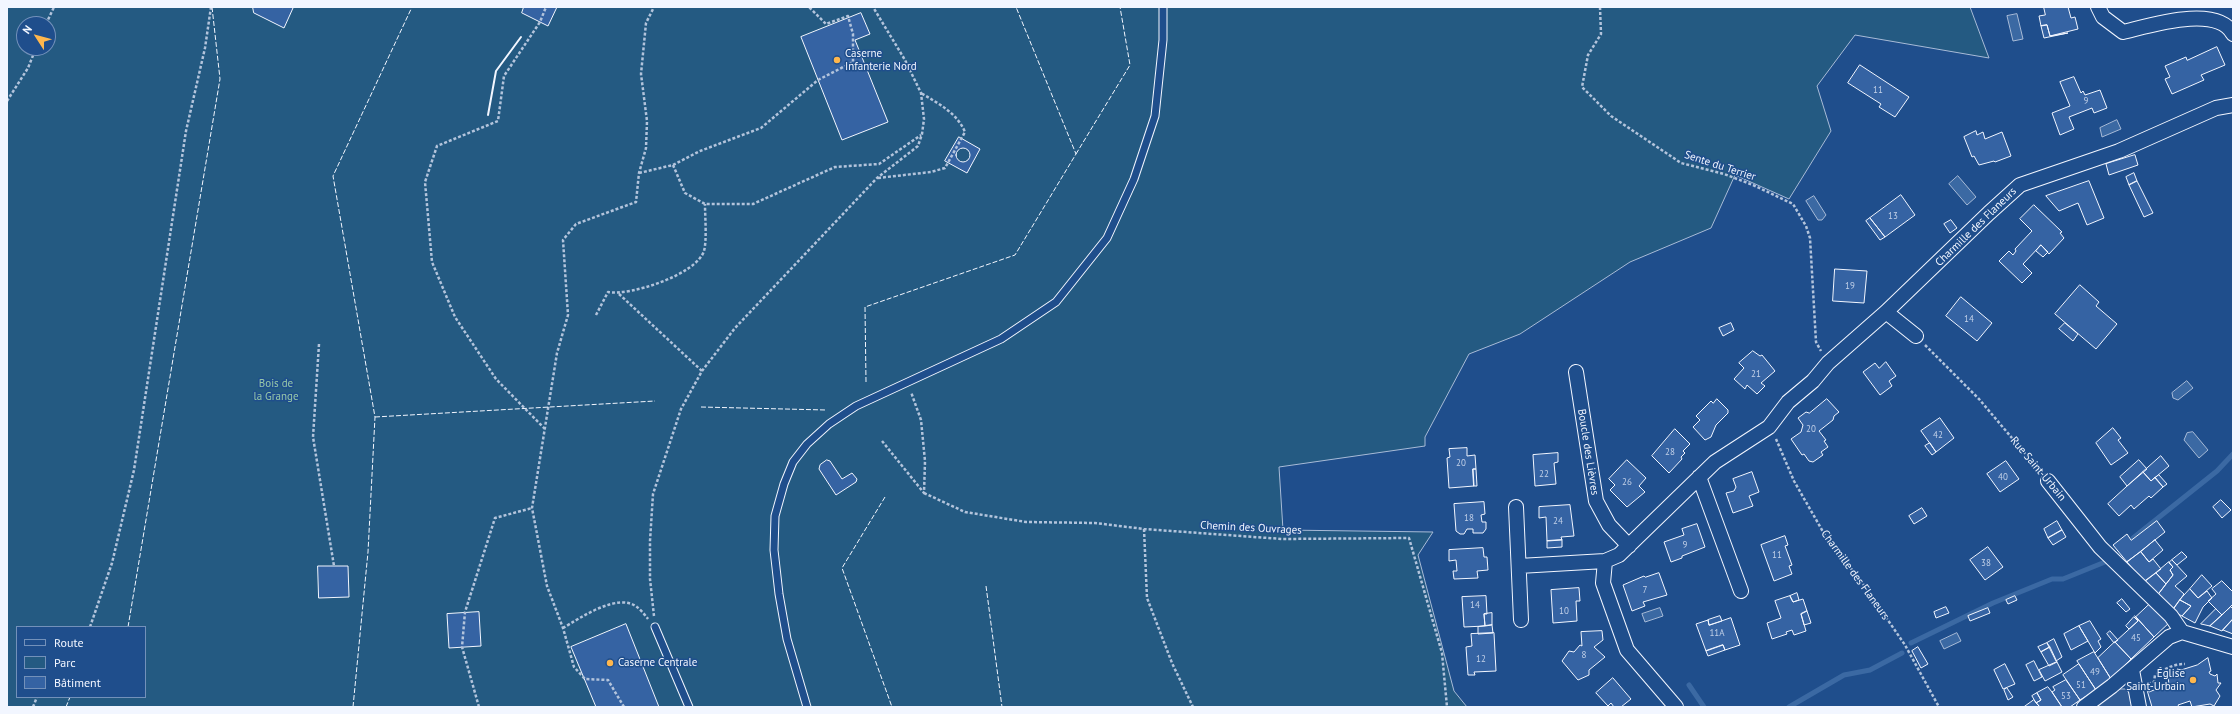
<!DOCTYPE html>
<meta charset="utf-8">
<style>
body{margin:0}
#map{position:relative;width:2240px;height:714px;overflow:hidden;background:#1f4e8c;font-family:"PT Sans",sans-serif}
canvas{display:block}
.frame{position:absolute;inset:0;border:8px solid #f2f6ff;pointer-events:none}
.legend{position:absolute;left:16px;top:626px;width:130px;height:72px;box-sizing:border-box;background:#1f4e8c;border:1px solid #7391ba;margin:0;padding:5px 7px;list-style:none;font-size:12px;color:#f2f6ff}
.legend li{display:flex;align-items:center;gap:8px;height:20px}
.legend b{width:20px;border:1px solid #7391ba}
.north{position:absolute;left:16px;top:16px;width:40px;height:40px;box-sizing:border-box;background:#1f4e8c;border:1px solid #7391ba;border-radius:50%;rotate:306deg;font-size:11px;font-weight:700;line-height:16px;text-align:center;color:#f2f6ff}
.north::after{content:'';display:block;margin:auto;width:14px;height:18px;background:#ffb74d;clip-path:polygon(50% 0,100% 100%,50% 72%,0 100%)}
</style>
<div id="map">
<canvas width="2240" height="714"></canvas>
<div class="frame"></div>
<ul class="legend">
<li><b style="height:5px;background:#1f4e8c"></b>Route</li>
<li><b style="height:11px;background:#245a82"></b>Parc</li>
<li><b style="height:11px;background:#3563a3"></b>Bâtiment</li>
</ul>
<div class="north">N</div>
</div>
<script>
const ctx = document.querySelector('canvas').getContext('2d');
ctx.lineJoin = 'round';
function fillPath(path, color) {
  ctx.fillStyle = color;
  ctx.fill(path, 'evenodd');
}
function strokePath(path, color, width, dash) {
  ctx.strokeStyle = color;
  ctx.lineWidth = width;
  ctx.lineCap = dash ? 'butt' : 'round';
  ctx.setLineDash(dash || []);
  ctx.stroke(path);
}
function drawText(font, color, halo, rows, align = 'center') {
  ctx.font = font + ' "PT Sans",sans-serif';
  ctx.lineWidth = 3;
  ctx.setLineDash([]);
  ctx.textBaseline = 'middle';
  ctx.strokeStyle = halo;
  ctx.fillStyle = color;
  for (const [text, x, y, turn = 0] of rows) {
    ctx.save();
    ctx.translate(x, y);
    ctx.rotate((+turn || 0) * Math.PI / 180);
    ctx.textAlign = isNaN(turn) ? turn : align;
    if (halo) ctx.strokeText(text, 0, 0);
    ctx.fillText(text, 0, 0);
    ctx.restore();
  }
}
const green = new Path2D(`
 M7 7H1970L1989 58 1855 35 1817 86 1831 131 1789 199 1735 175 1711 228 1630 262 1520 334 1469 354 1425 437V446L1279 467 1283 530 1433 532 1418 555 1454 691 1467 707H7ZM24 24H48V48H24ZM17 627H145V697H17Z`);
fillPath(green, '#245a82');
strokePath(green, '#a8bbd7', 1);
const parking = new Path2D(`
 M2116 689H2125L2133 696 2135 707H2096Z`);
fillPath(parking, '#305b95');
strokePath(parking, '#a8bbd7', 1);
const water = new Path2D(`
 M2017 14 2023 39 2013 41 2007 16Z
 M2117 120 2121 129 2102 137 2100 128Z
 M1958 176 1976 197 1967 205 1949 184Z
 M1814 196 1826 215 1822 220H1818L1806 201Z
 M2187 381 2193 388 2178 400 2173 398 2172 393Z
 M2193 432 2208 450 2199 458 2184 440 2187 433Z
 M1660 608 1663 616 1645 622 1642 614Z
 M1957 633 1961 641 1944 649 1940 641Z`);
fillPath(water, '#3b69a3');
strokePath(water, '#a8bbd7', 1);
strokePath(new Path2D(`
 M2133 538 2217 471 2233 454
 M1911 643 1993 603 2052 579H2063L2105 562
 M1689 685 1704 707
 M1789 707 1844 675 1870 670 1902 653`), '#3b69a3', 5);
const building = new Path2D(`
 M253 7H291L293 8 284 28 254 13Z
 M524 7H557L548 26 522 13Z
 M2044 7H2068L2071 18 2075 17 2078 29 2050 36 2047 25 2041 26 2039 16 2045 15Z
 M861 13 870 34 855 40 888 122 842 140 801 37Z
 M2047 25 2050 36 2068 33 2044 38 2041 26Z
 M2217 47 2225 65 2201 75 2204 80 2172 94 2165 79 2170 77 2165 66 2186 57 2187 60Z
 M1860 65 1909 97 1895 117 1879 107 1881 104 1848 83Z
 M2074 77 2081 93 2083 91 2085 95 2100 90 2107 108 2094 113 2092 108 2069 117 2074 129 2060 135 2052 113 2070 106 2060 82Z
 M1976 131 1977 135 1983 132 1985 139 2002 132 2011 156 1995 162 1994 161 1979 165 1974 156 1972 157 1964 137Z
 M959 137 980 149 967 173 945 161Z
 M956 155a7 7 0 1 1 14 0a7 7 0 1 1-14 0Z
 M2135 155 2138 165 2109 175 2106 164Z
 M2134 173 2137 181 2129 185 2126 177Z
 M2089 181 2104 218 2087 225 2078 203 2059 211 2046 196Z
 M2137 181 2153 213 2144 217 2129 185Z
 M1901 195 1915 215 1885 237 1870 218Z
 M2034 205 2062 232 2060 233 2064 238 2049 254 2041 245 2023 264 2032 273 2022 283 1999 261 2009 251 2013 255 2016 251 2015 249 2032 231 2020 219Z
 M1870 218 1885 237 1880 240 1866 221Z
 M1951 220 1957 228 1950 233 1944 224Z
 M2041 245 2048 252 2043 257 2036 251Z
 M1835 269 1867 271 1864 303 1833 301Z
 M2080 285 2099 302 2096 306 2117 324 2096 349 2055 314Z
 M1961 297 1992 323 1977 341 1946 316Z
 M1731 323 1734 330 1723 336 1719 328Z
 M2065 323 2078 334 2073 341 2059 329Z
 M1753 351 1760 356 1762 355 1775 371 1761 383 1765 386 1757 394 1747 385 1745 389 1734 379 1744 368 1739 363Z
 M1886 362 1896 376 1889 381 1892 386 1880 395 1863 372 1875 363 1879 368Z
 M1717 399 1728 410V413L1716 425 1711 437 1705 440 1693 427 1700 420 1696 416 1711 401 1713 403Z
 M1827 399 1839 412 1834 416 1833 420 1819 431 1826 440 1824 441 1828 447 1821 452 1823 455 1813 462 1809 461 1804 454 1802 455 1791 439 1801 432 1803 425 1798 418 1806 412 1809 413Z
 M1940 418 1954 438 1936 452 1921 431Z
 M2113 428 2121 438 2118 440 2128 453 2111 465 2096 443Z
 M1675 429 1690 444 1683 451 1685 453 1681 457 1682 459 1669 473 1652 456Z
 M1930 443 1936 452 1932 455 1925 446Z
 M1467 448V456L1475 455 1476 469H1473L1474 486 1449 488 1447 458 1450 457 1449 449Z
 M1558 453V462L1554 463 1556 484 1535 486 1533 455Z
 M2161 456 2169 466 2151 481 2143 472Z
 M827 460 830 461 842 479 852 473 857 479 856 482 836 495 819 469 820 465Z
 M1627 460 1646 478 1639 486 1645 492 1627 507 1610 490 1615 485 1609 479Z
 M2139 460 2147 469 2127 486 2120 477Z
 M2006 461 2019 479 2000 492 1987 474Z
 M1473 469H1476L1477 486H1474Z
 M1752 472 1759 492 1749 496 1753 506 1733 513 1726 493 1734 491 1736 487 1733 479Z
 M2143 472 2151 481 2155 477 2163 487 2151 498 2149 496 2134 509 2131 505 2119 516 2108 504Z
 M2159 475 2167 484 2163 487 2155 478Z
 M2221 500 2231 510 2222 518 2213 507Z
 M1484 502 1485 514 1481 515 1482 522H1486V529L1483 533H1473V529H1467L1464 534H1460L1456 531 1454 504Z
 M1570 505 1574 536 1561 537 1562 540 1547 541 1546 517 1539 518V507Z
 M1922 508 1927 516 1914 524 1909 516Z
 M2057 521 2062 530 2048 538 2044 529Z
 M2157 521 2165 532 2127 562 2113 545 2127 534 2131 540Z
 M1697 524 1705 547 1682 556V558L1671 562 1664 542 1684 535 1682 529Z
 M2062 530 2066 537 2053 545 2048 538Z
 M1785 536 1788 545 1785 546 1792 565 1789 566 1792 574 1774 581 1761 545Z
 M1562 540V547L1547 548V541Z
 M2155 540 2163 550 2149 562 2141 552Z
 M1988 547 2003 567 1985 580 1970 560Z
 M1483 548 1484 557H1487L1488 570 1477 571 1478 578 1454 579 1453 571H1457L1456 560 1449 561V550Z
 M2141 552 2149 562 2153 559 2161 569 2144 582 2127 562Z
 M2182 552 2187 557 2177 565 2172 560Z
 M2172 560 2187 576 2175 586 2184 594 2172 611 2156 597 2173 575 2170 570 2173 567 2169 563Z
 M2169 562 2173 567 2170 570 2173 575 2166 584 2156 573Z
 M318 566H348L349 597 319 598Z
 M1659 573 1667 595 1643 602 1645 606 1632 611 1623 585 1644 576 1645 577Z
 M2156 573 2166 584 2156 597 2144 582Z
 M2202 575 2212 586 2198 598 2190 589Z
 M2222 581 2233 592V604L2222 615 2208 601 2216 594 2212 589Z
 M1579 588 1580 601H1576L1577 621 1553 623 1551 590Z
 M2190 589 2198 598 2207 591 2212 598 2203 607 2195 623 2182 616 2191 606 2180 600Z
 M1797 593 1799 600 1793 602 1790 596Z
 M1486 596 1487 614H1484L1485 626 1464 627 1462 597Z
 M1790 596 1793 602 1803 599 1807 611 1801 614 1806 631 1794 635 1792 630 1786 632 1787 634 1772 639 1767 623 1781 618 1775 601Z
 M2015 596 2017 600 2008 604 2006 600Z
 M2122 599 2130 609 2126 612 2117 603Z
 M2180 600 2191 606 2182 616 2172 611Z
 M2152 602 2171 621 2154 637 2136 617Z
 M1946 607 1949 613 1936 618 1934 612Z
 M2231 607 2233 609V619L2222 631 2210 626Z
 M1988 608 1990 613 1970 621 1968 616Z
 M2216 609 2222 615 2210 626 2201 624Z
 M1807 611 1811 623 1804 625 1801 614Z
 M479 612 481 646 449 648 447 614Z
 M1492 613V625L1485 626 1484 614Z
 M1720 616 1722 621 1709 625 1708 620Z
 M2135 616 2154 637 2131 659 2115 642 2138 621Z
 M2134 617 2138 621 2129 629 2126 626Z
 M1731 618 1740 645 1725 650 1723 645 1706 651 1696 624 1708 620 1709 625Z
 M2233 619V634L2223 630Z
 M2090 621 2101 639 2098 641 2101 647 2095 653 2079 626Z
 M626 624 659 707H596L571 647Z
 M1492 625 1493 633 1478 634V627Z
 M2079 626 2088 641 2071 650 2064 634Z
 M1602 631 1603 640 1594 647 1605 657 1589 670V675L1578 680 1562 661 1569 651 1574 652 1580 645 1582 646 1581 632Z
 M2110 631 2118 640 2114 643 2107 634Z
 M1494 633 1496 671 1474 672 1475 675H1468L1466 647 1472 646 1471 634Z
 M2054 639 2062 657 2056 661 2047 643Z
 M2115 642 2131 659 2111 679 2098 658Z
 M2047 643 2050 647 2041 652 2038 647Z
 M1723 645 1725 650 1708 656 1706 651Z
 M1918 647 1928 664 1921 668 1912 651Z
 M2050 647 2057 662 2049 666 2041 652Z
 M2094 652 2111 679 2096 690 2077 661Z
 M2208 658 2211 671 2209 672 2210 674 2215 676 2217 674 2218 683H2221L2216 690 2220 696 2214 706 2210 704 2192 707 2190 701 2178 705 2179 707H2152L2147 690 2149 692 2159 688V683L2160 688 2169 685 2168 675 2181 674 2177 669 2181 670 2197 665Z
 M2034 661 2042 677 2034 681 2026 665Z
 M2057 662 2062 672 2045 681 2039 670Z
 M2005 664 2015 684 2003 689 1994 670Z
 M2079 664 2096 690 2080 700 2063 675Z
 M1613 678 1631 699 1621 707H1614L1611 703 1608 706 1596 693Z
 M2066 680 2080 700 2070 707H2062L2052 692 2055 690 2053 687Z
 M2048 687 2052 692 2062 707H2040L2036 703 2041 700 2037 693Z
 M2007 688 2013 697 2008 700 2004 690Z
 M2037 693 2041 700 2036 703 2032 696Z
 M2034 700 2040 707H2024Z`);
fillPath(building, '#3563a3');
strokePath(building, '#f2f6ff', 1);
const lane = new Path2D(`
 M655 627 689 707
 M807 707 787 639 779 594 774 550 775 516 784 484 793 462 807 444 829 424 856 406 1001 339 1056 302 1107 238 1134 179 1155 116 1163 40V7`);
const street = new Path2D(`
 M2098 7 2103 17 2123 32C2149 26 2217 4 2233 34
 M1886 312 1916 336
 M1576 372 1596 501 1609 525 1629 546
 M1699 477 1741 591
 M2048 481 2100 547 2171 616 2182 632
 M1516 507 1521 620
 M1605 561 1603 583 1627 650 1676 707
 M1519 566 1605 561 1619 555 1715 462 1769 427 1788 402 1813 381 1828 363 1886 312 1989 213 2020 185 2119 151 2216 108 2233 105
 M2132 670 2139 707
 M2084 707 2112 686 2169 637 2182 632 2233 647`);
strokePath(lane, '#f2f6ff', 9);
strokePath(street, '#f2f6ff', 16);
strokePath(new Path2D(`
 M1600 7 1601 34 1588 55 1582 87 1611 116 1681 163 1724 174 1753 185 1793 204 1806 226 1810 238 1816 342 1821 351
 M46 24 54 7
 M7 101 28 68 36 48
 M673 165 685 193 705 204H753L835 167 879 164 921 135
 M639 173 673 165 700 151 761 128 818 80 853 62V34L848 16 826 24 809 7
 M878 178 931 172 945 168 965 132C957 113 939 104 921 93
 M619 294 702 371
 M596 315 608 292C630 296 696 275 704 251 707 240 705 217 705 204
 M319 344 313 437 334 566
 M1925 345 1979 399 2039 470
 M545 429 496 379 455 317 432 262 425 182 437 146 498 121 504 76 540 22 546 7
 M1776 439 1794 481 1826 537 1861 581 1905 645 1939 707
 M882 441 924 493 925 461 921 420 911 392
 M924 493 965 512 1026 522 1095 523 1144 529 1282 539 1409 538 1442 653 1447 707
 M1144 529 1147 598 1172 663 1193 707
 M654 616 650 579V541L653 494 681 409 702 371 735 328 877 178 918 146 922 134 924 119 921 93 905 60 873 7
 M90 627 112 563 134 470 186 131 205 48 211 7
 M563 628C580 618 618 592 637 607 641 610 645 615 648 619
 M2148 684 2154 682 2155 675C2165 669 2173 664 2185 664
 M33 707 37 697
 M479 707 462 647 465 612 495 518 532 508
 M624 707 608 680 585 679 574 667 563 628 547 586 532 508 557 353 568 315 563 240 576 224 636 202 639 173 646 148 647 121 641 74 646 23 654 7`), '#b3c4dc', 2.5, [3, 2]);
strokePath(lane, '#1f4e8c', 7);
strokePath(street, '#1f4e8c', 14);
strokePath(new Path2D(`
 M1076 154 1130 65 1120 7
 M866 382 865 307 1015 255 1076 154 1016 7
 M701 407 826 410
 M375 417 655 401
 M885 497 842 568 892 707
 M986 586 1002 707
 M128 627 220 79 212 7
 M66 707 70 697
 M353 707 368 552 375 417 333 176 412 7`), '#f2f6ff', 1, [5, 2]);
strokePath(new Path2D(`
 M488 115 496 71 521 37`), '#f2f6ff', 2);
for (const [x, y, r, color] of [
 [837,60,4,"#ffb74d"],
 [610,663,4,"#ffb74d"],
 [2193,680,4,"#ffb74d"]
]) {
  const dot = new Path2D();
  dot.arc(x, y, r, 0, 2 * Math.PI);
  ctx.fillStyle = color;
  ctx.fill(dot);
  strokePath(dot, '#1f4e8c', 1.5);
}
drawText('9px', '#c3d1e8', null, [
 ["11",1878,90],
 ["9",2086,101],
 ["13",1893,216],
 ["19",1850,286],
 ["14",1969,319],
 ["21",1756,374],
 ["20",1811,429],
 ["42",1938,435],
 ["28",1670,452],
 ["20",1461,463],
 ["22",1544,474],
 ["40",2003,477],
 ["26",1627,482],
 ["18",1469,518],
 ["24",1558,521],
 ["9",1685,545],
 ["11",1777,555],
 ["38",1986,563],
 ["7",1645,590],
 ["14",1475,605],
 ["10",1564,611],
 ["11A",1717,633],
 ["45",2136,638],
 ["8",1584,655],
 ["12",1481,659],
 ["49",2095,672],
 ["51",2081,685],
 ["53",2066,696]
]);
drawText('11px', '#f2f6ff', '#1f4e8c', [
 ["Caserne",845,54],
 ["Infanterie Nord",845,67],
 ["Caserne Centrale",618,663],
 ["Église",2185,674,"right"],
 ["Saint-Urbain",2185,687,"right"]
], 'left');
drawText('11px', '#f2f6ff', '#1f4e8c', [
 ["Sente du Terrier",1720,166,18],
 ["Charmille des Flaneurs",1976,227,-44],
 ["Boucle des Lièvres",1588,452,81],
 ["Rue Saint-Urbain",2038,469,50],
 ["Chemin des Ouvrages",1251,528,3],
 ["Charmille des Flaneurs",1855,575,54]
]);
drawText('11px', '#97c8a6', '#1f4e8c', [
 ["Bois de",276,384],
 ["la Grange",276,397]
]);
</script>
